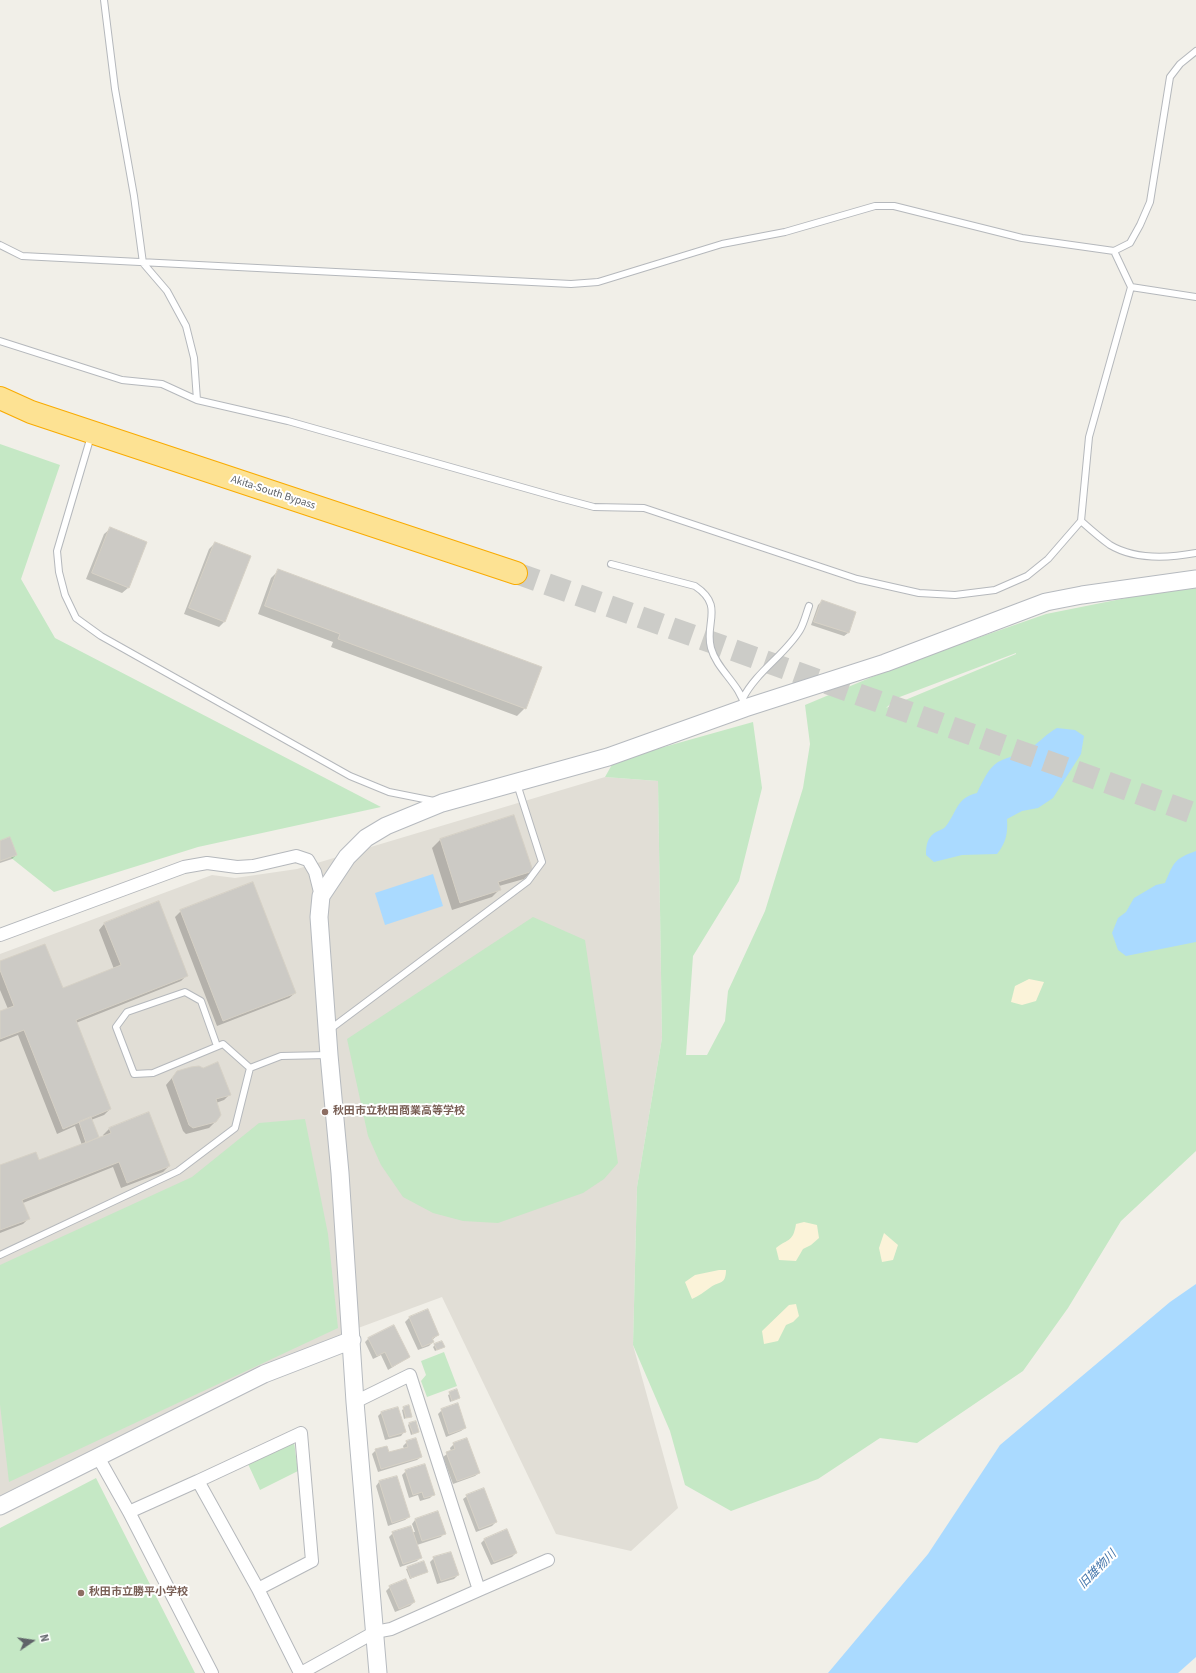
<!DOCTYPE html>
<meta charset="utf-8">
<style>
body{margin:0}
#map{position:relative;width:1196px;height:1673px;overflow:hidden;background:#f1efe8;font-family:"Source Sans 3",sans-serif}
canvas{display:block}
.north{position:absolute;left:12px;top:1621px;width:40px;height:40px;-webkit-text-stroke:3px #fff;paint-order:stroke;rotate:77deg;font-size:11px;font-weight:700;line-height:16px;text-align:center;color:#5f6368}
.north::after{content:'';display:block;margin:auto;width:14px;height:18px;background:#5f6368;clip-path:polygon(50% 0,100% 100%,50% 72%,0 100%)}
</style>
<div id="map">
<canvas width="1196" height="1673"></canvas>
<div class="north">N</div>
</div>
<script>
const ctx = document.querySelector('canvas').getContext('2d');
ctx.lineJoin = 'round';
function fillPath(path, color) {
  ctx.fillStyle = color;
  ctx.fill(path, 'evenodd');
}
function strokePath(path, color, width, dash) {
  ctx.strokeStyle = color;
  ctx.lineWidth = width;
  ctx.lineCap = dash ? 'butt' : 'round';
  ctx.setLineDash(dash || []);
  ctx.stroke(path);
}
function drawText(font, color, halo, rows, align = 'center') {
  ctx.font = font + ' "Source Sans 3","Noto Sans JP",sans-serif';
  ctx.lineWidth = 4;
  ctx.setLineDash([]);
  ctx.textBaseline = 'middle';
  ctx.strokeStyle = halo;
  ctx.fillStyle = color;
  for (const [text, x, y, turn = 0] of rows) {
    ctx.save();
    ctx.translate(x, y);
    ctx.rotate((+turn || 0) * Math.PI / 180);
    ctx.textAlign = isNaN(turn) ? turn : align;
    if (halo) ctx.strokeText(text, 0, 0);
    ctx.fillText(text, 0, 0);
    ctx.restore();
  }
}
fillPath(new Path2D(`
 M605 777 658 781 662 1038 637 1187 633 1345 678 1508 631 1551 556 1534 442 1297 342 1334 0 1498V954L212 875 235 878 297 869Z`), '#e1ded6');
fillPath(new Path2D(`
 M0 444 60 465 21 579 55 638 381 807 198 847 54 892 0 849Z
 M1196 586V1151L1121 1221 1068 1308 1023 1371 917 1443 880 1438 818 1479 731 1511 685 1485 670 1431 633 1345 637 1187 662 1038 658 781 605 777 614 761 753 722 762 788 739 881 693 956 686 1055H707L725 1021 728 991 765 911 803 788 810 744 805 705 903 664 1046 614 1161 591ZM1016 653V654L886 708 897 698Z
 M533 917 585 940 618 1163 604 1179 583 1193 498 1223 463 1221 433 1213 403 1197 381 1165 368 1136 347 1039Z
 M305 1119 328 1234 338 1328 9 1482 0 1405V1265L192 1177 259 1123Z
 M444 1352 457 1386 427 1397 421 1381 426 1375 421 1361Z
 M294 1442 298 1471 260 1490 248 1464Z
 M96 1478 195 1673H0V1528Z`), '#c5e8c5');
fillPath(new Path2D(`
 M1029 979 1044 982 1036 1001 1022 1005 1011 1002 1015 986Z
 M804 1222 817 1225 819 1238 811 1245 803 1249 796 1261 779 1260 776 1248C789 1238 793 1242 796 1224Z
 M884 1233 898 1245 893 1260 882 1262 879 1248Z
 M719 1270H726C726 1285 719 1281 711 1287 704 1292 699 1296 692 1299L685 1282 695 1275Z
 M796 1304 799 1316 793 1322 786 1325 778 1341 764 1344 762 1331 789 1305Z`), '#fbf3d9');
fillPath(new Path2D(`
 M1057 728 1075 730 1084 736 1081 754 1053 798 1038 808 1022 811 1007 819C1008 833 1006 843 997 854L962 855 934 862 926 855C926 845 927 836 938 831 940 830 944 829 946 826 957 812 956 798 977 793 982 783 988 768 998 762 1009 756 1022 755 1032 747 1041 741 1046 734 1057 728Z
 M1196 851V942L1126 956 1118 950 1112 933 1118 918 1126 912 1134 898 1156 885 1165 883C1174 862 1174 859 1196 851Z
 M433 874 443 906 385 925 375 893Z
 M1196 1284V1657L1178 1673H828L928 1554 1000 1445 1170 1302Z`), '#aadaff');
fillPath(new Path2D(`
 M110 529 128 588 122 593 86 579 104 534Z
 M215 543 225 621 219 627 184 614 209 549Z
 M279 570 525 708 517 716 331 647 333 642 258 614 271 578Z
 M822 601 855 612 848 633 844 636 811 625 818 605Z
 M514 816 532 871 524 879 499 886 500 889 492 897 452 910 432 848 440 840Z
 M0 842 16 855 12 859 0 863Z
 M158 902 187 975 181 981 76 1023 110 1109 104 1115 91 1120 98 1137 95 1140 104 1137 103 1135 109 1129 148 1114 169 1166 163 1172 121 1188 113 1167 23 1203 29 1218 23 1224 0 1233V1166L39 1162 82 1145 75 1126 57 1134 18 1035 0 1042V1012L8 1009 0 990V962L62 990 114 969 99 930 104 924Z
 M181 911 295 993 289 998 217 1026 175 917Z
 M203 1069 229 1095 224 1100 216 1103V1121L209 1128 186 1134 183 1131 166 1085 177 1072Z
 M427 1310 438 1335 432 1340 433 1342 429 1346 418 1350 405 1322 409 1318Z
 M368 1339 409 1357 388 1370 381 1355 373 1359 365 1342Z
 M435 1345 444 1347 435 1351 433 1347Z
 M457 1391 459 1398 450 1402 448 1395Z
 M408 1406 411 1416 404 1419 402 1410Z
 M442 1410 465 1428 461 1431 446 1437 438 1414Z
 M382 1412 404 1432 401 1436 385 1440 378 1416Z
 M410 1423 418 1432 416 1433 411 1435 408 1425Z
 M407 1442 421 1457 417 1460 378 1472 372 1454 376 1450 388 1454 404 1449 403 1446Z
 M454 1444 479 1473 475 1476 453 1484 443 1457 451 1451 450 1448Z
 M406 1471 434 1494 430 1498 420 1501 418 1495 409 1498 402 1475Z
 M379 1482 409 1517 405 1520 388 1526 376 1486Z
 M467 1496 496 1522 492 1526 476 1532 463 1499Z
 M415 1520 444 1533 441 1537 417 1545 421 1557 417 1561 400 1567 389 1537 393 1533 415 1532 412 1524Z
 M485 1539 516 1553 512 1557 491 1565 481 1543Z
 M434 1558 458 1575 454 1579 437 1584 430 1562Z
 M408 1568 427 1572 410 1579 406 1569Z
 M405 1581 414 1602 410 1606 395 1612 386 1591 390 1587Z`), '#0003');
const building = new Path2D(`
 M110 527 147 542 129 588 92 573Z
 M215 542 251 556 225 622 189 608Z
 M278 569 542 667 526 709 338 639 340 634 265 606Z
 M822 600 856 612 849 633 814 622Z
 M514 815 533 871 498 882 501 890 460 903 440 839Z
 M10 837 17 855 0 861V841Z
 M253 882 296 993 223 1021 180 910Z
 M159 901 188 976 76 1020 111 1109 63 1129 24 1030 0 1039V1011L14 1006 0 970V961L45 944 63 988 121 965 104 923Z
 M218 1062 231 1095 216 1099 221 1115 216 1122 193 1128 189 1125 172 1078 177 1071 191 1067 199 1066 203 1068Z
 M149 1112 170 1166 127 1183 119 1162 22 1200 30 1219 0 1230V1165L36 1152 39 1160 111 1133 109 1128Z
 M91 1117 99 1137 86 1143 79 1122Z
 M428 1309 439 1335 432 1338 434 1342 422 1347 409 1317Z
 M394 1325 410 1357 392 1367 385 1352 377 1356 368 1338Z
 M442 1341 445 1347 437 1350 434 1344Z
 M457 1389 460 1398 452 1401 449 1392Z
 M458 1403 466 1428 449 1434 441 1409Z
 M409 1405 412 1417 406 1418 403 1407Z
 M398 1407 406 1432 389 1437 381 1412Z
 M416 1421 419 1432 413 1434 409 1423Z
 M416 1438 422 1457 381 1469 375 1449 387 1446 389 1452 408 1447 406 1441Z
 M467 1438 480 1473 457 1481 446 1452 455 1449 453 1443Z
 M425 1464 435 1495 424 1498 422 1492 413 1495 405 1470Z
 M397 1476 410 1517 392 1523 379 1481Z
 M484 1488 497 1522 479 1529 466 1495Z
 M438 1511 446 1534 422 1541 415 1519Z
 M411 1526 422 1558 403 1564 392 1532Z
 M507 1529 517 1553 494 1562 484 1539Z
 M451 1552 459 1575 441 1581 433 1557Z
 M424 1561 428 1572 411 1578 407 1567Z
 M406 1579 415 1602 399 1609 389 1586Z`);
fillPath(building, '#cccac5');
strokePath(building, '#d6d1c6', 1);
strokePath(new Path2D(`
 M516 573 1196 814`), '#ccccc8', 22, [22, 11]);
const lane = new Path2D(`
 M104 0 115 89 134 196 143 263 167 291 186 326 194 358 197 400
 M0 245 22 256 571 284 598 282 722 244 785 232 875 206H894L1022 238 1114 251
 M1131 287 1196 297
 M0 341 122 380 162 384 197 400 288 421 560 498 594 507 644 508 857 579 919 593 955 595 995 590 1027 576 1048 559 1081 521 1089 437 1131 287 1114 251 1130 243 1140 225 1150 202 1170 77 1180 64 1196 51
 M91 436 57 551 59 572 65 595 76 618 101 636 350 776 389 792 434 801
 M1081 521C1090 529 1100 538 1110 545 1135 560 1169 558 1196 553
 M611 564 695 586C725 606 704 623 711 648 717 670 740 684 745 707
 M743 698C757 671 785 655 800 630 804 623 806 614 809 606
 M329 1030 528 881 542 862 517 784
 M217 1046 201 1001 185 992 127 1012 116 1027 134 1074 153 1073 223 1044 250 1068
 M0 1255 178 1171 235 1128 250 1068 281 1056 328 1055`);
const street = new Path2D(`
 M0 935 184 867 207 863 237 867 253 866 296 856 308 860 315 872 321 896
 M98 1457 129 1512 212 1673
 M129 1512 198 1481
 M258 1589 312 1561 301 1433 198 1481 258 1589 300 1673
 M479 1590 548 1560
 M301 1673 375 1632 391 1629 479 1590 410 1375 355 1402`);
const secondary = new Path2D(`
 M0 1506 264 1374 352 1340
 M378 1673 355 1402 340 1173 329 1055 319 917 321 896 347 857 366 838 386 826 442 803 608 757 745 708 885 663 1046 602 1082 595 1196 579`);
const highway = new Path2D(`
 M0 398 31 412 516 573`);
strokePath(lane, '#b5b8bc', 8);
strokePath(street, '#b5b8bc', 14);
strokePath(secondary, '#b6babf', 19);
strokePath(highway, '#f9ab00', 24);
strokePath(lane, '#fff', 6);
strokePath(street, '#fff', 12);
strokePath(secondary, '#fff', 17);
strokePath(highway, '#fde293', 22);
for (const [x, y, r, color] of [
 [325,1112,4,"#8d6e63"],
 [81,1593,4,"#8d6e63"]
]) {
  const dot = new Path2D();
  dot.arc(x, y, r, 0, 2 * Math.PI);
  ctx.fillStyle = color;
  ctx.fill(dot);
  strokePath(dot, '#fff', 1.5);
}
drawText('11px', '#5f6368', '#fff', [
 ["Akita-South Bypass",273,493,18]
]);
drawText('bold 11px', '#785e54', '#fff', [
 ["秋田市立秋田商業高等学校",333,1112],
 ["秋田市立勝平小学校",89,1593]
], 'left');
drawText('italic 12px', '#4174aa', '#fff', [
 ["旧雄物川",1098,1570,-46]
]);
</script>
